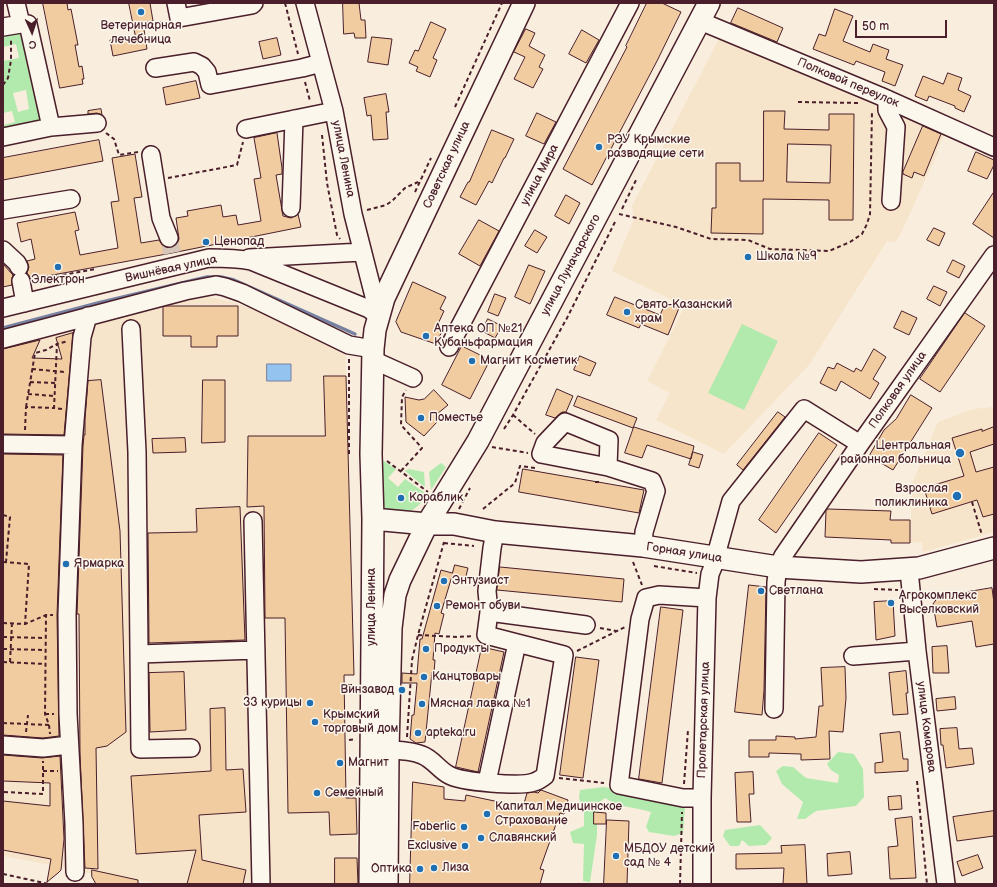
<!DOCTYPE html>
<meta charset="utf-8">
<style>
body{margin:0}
#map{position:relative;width:997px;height:887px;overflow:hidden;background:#f9eedd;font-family:"Balsamiq Sans",sans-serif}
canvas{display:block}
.frame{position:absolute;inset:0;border:4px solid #4a1f2b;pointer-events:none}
.north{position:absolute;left:12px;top:12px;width:40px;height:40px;-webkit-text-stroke:3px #fbf7ec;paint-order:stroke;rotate:177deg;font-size:11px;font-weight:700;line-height:16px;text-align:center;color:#4a1f2b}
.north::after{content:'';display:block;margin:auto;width:14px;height:18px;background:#4a1f2b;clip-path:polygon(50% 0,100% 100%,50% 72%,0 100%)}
.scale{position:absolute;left:855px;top:20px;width:92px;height:18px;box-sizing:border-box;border:2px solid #4a1f2b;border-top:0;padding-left:5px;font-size:12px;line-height:14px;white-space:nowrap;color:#4a1f2b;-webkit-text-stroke:3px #fbf7ec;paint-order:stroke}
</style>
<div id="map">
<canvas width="997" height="887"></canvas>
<div class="frame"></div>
<div class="north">С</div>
<div class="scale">50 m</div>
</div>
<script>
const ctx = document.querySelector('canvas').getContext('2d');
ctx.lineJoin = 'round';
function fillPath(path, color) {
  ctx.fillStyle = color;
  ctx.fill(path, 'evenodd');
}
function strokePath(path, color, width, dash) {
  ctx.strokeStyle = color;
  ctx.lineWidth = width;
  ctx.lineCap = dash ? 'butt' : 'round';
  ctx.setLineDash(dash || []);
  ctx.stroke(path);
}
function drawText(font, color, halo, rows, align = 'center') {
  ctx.font = font + ' "Balsamiq Sans",sans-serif';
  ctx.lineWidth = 3;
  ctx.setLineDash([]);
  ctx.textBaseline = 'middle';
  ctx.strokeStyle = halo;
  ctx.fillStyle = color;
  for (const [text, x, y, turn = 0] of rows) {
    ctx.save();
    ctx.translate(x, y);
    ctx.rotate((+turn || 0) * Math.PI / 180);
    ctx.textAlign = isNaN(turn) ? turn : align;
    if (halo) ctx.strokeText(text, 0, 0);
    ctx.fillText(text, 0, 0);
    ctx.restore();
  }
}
fillPath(new Path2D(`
 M721 35 947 129 937 150 938 152 900 235 895 242 887 241 809 365 724 454 656 420 670 393 647 381 685 306 612 271 634 219 632 206Z
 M209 297 232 302 345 341 354 675 285 676 288 813 356 812 358 884H243L194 858 187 884H159L110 874 75 872 61 867 3 856V348L80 327V331L93 330 95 322 111 317 185 301Z
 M994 407V532L923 552 922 542 910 543 912 484 938 422 973 409Z`), '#f6e4cb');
fillPath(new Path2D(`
 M24 30 44 125 3 133V125L15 122 12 111 3 113V61L19 58 16 44 3 47V35ZM26 90 29 109 18 112 13 93Z
 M742 324 778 341 744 410 708 393Z
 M381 459 396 469 388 478 398 487 405 479 428 495C412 513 411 514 387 510L381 502Z
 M441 463 446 467 431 490 429 472Z
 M409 469 424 472 425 487 405 471Z
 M838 752 854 754 863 769 864 797 856 806 816 811 805 819H797L803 802 782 784 776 771 783 766 793 767 806 778 838 783 839 775 831 770 827 764Z
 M603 787 681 798 685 807 683 833 674 836 649 832 646 827 651 812 639 809 617 805 605 798 597 804V835L590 882 583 881 584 844 573 843 570 832 584 826V812L579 798 580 790Z
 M760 825 772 838 766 845 749 846 742 840 739 846H730L723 836 725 830Z`), '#b2eaad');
const water = new Path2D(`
 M267 364H291V381H267Z`);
fillPath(water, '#95c3ef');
strokePath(water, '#7781a1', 1);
strokePath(new Path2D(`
 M3 328 98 303 207 277H221L234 280 355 334`), '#7781a1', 3.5);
const building = new Path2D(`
 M43 3H67L68 10 71 9 78 45H75L79 67 82 66 84 79H82L83 84 60 88Z
 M129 3H150L153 21 143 23 147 49 113 56 110 40 135 36Z
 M343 3H359L361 20H365L366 38H355L354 33 344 34Z
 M647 3H662L681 12 657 61 592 185 563 169 627 47 626 46Z
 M738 8 783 28 777 42 731 23Z
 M835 9 853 16 843 41 870 52 873 44 889 50 886 59 903 65 895 86 882 81 885 72 856 61 854 65 813 49 819 34 825 36Z
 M431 22 446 29 433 58 437 60 430 77 416 71 418 67 409 63 415 50 418 51Z
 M526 29 535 33 529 46 545 55 539 67 543 69 533 88 514 79 525 57 514 52Z
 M582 30 599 40 586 63 569 54Z
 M372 37 392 39 388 65 368 62Z
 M277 38 281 55 263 59 259 42Z
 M948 73 962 78 958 90 971 96 964 112 955 108V106L929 96 927 101 915 96 923 76 943 84Z
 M196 81 200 98 166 105 163 88Z
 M386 94 389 112H386L388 139 373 140 371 115 367 116 364 98Z
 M101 109 102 115 97 113 88 114V111Z
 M764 111H785L784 129 829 130V114H854L853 220H829V200L763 199V234L711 233 712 208H716V163H740V181H763ZM788 144 831 145 830 183 787 182Z
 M537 113 556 122 544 144 526 136Z
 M923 126 941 134 924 176 914 172 912 178 903 174V172Z
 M492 130 514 139 505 158H504L492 183 489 181 476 205 460 197 468 182H469Z
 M277 133 282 168V174L276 175 283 216 291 218 298 214 301 227 172 253 31 279 27 273 29 267 27 261 35 259 31 239 21 242 17 223 75 212 79 230 75 231 80 255 118 248 111 202 119 201 112 158 135 154 142 197 134 198 141 243 159 240 163 246 168 248 173 247 177 244 179 239 176 218 188 216 187 211 221 205 223 217 236 215 238 225 261 221 254 179 261 178 254 138Z
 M99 140 103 161 3 180V158Z
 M976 152 994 160V165L987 179 968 171Z
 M994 192V238L973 224Z
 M566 195 580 203 569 224 555 216Z
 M479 220 499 231 480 266 459 254Z
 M934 228 945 233 939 246 927 240Z
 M535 230 547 237 537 253 525 246Z
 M953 260 965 266 959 278 947 272Z
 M3 264 13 275 12 278V285L3 287Z
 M529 265 545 271 530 304 515 297Z
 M413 282 446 297 440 309 444 311 437 326 443 329 436 344 401 332 396 322Z
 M934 286 947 292 940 306 927 299Z
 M495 294 506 298 498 316 488 312Z
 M615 297 660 315 666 302 679 308 668 335 641 324 639 328 607 315Z
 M166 306H238V336H217V347H191V336H163V307Z
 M902 311 917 318 909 335 894 328Z
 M965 313 985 326 940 392 920 379Z
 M488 319 502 326 495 338 482 331Z
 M73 333 64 435 3 434V349L40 340 32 358 62 359 56 338Z
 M462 346 490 360 470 399 442 385Z
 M874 349 886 357 873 379 879 383 870 399 841 381 836 391 820 383 828 367 834 369 837 363 854 372 856 368 861 371Z
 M580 356 596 363 590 376 574 370Z
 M324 376H346L354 675H344L346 798H356L357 834 330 835 329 812 288 813 285 618H265L264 506 247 507 248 436H325Z
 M101 380 120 531 126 732 107 746 96 748 98 869 85 868 80 755 79 614H77L83 446 84 435H85V419L88 381Z
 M203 380H225V442L202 443Z
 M557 389 573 396 566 412H562L555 418 546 415Z
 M434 390 448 405 437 414V422L424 436 406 422 405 397 419 400 424 399Z
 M911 395 932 408 893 470 869 456 884 430 896 419Z
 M578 396 637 418 633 428 574 406Z
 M778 412 785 417 743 470 737 465Z
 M634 427 694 446 691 459 647 445 642 458 625 453Z
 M994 427V444L970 452 976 472 994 467V514L983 517 977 500 932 514 924 488 964 476 952 438 982 429V431Z
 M819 433 837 445 776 533 759 520Z
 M185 438 186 452 153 453 152 439Z
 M693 452 703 455 699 468 689 465Z
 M3 454 63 455 57 615 59 736 43 738 3 735Z
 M523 469 644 490 639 513 519 492Z
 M240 507 245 640 149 643 148 533 197 532 196 509Z
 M828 509 891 511 890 520H910V543H891V540L825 537 826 511Z
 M455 565 468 568 465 580 452 576 441 613 444 614 439 634 435 633 433 660H435L434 672H432L425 742 416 743 410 739 412 715H414L417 683H402V673L417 674 420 639H422L441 570 452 573Z
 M500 567 624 579 622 602 497 590Z
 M749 585 766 587 764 690 762 715 735 712Z
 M992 588 994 603V644L976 647 972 621 937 627 933 604 938 597Z
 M893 601 895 636 876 640 874 602Z
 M661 607 683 610 662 783 639 779Z
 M947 646 949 673H933L932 647Z
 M482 647 504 652 478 772 456 767Z
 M576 657 599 660 583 778 560 775Z
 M845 667 846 698 843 732 829 731 830 759 801 760V754L769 753V757H749V740H776V736L795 737V739L816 737 819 706H823L821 668Z
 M906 671 908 693H906L908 714 893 715 889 673Z
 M184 672 186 730 150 732 149 673Z
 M955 697 956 709 937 711 936 699Z
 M225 708 226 770 243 769 246 812 199 815 202 860 246 870 243 884H187L196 850 136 854 131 776 211 771 210 709Z
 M957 728 959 749 972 748 974 764 946 768 943 745H941L940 729Z
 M900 732 903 759H908V771L875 773V763L883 762 880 734Z
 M3 755 42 758 60 756 64 839 61 870 58 873 47 882 51 859 3 850V801L50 806V783L3 781Z
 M753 772 754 794H749L751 822H737L735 773Z
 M413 782 444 787V799L465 801 466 795 523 807 527 793 534 792 538 793 541 790 568 800 564 814 560 813 540 869 544 870 540 884H410Z
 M901 796 902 809 889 810 888 797Z
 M994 811V836L957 841 953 817Z
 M594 812 606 813V824H594Z
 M912 817 916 878 890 879 888 847 898 846 895 819Z
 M607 820 629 821 627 884H604Z
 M805 845 807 884H783L784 868 736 869V854L782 853 781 846Z
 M850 852 852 874 828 876 827 854Z
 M978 855 983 868 962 876 957 862Z
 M335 858H357L358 884H335Z
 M92 870 138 880V884H96L92 877Z`);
fillPath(building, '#f0cca0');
strokePath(building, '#4a1f2b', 1);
strokePath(new Path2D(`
 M169 238 172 253`), '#d6c5b9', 17, [17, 8]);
const minor = new Path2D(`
 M16 3 21 24
 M176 3 179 18 252 5 254 3
 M305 3 334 111 353 214 379 316
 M700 21 880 96 994 147
 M3 27 21 24H28L51 127
 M155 68 194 62 202 66 207 72 210 85 302 68 321 63
 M887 99V110L896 127 891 201
 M246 129 334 111
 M3 137 51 127 97 123
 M151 155 161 218 169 238
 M291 208 294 119
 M3 210 71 199
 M3 250 17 263 19 267
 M249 258 362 252
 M21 281 25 303
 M3 308 209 258C224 258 236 258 251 261L369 309 379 316
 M131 329 137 452 140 749 191 748
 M3 339 185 291 216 285 225 287 242 293 349 345 373 349
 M449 347 630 3
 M373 360 413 378
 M3 444 73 445
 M608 467 609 440 565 422 545 443 541 454 608 467 652 481 656 491 644 532 643 546
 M253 521 261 884
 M495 532 492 548 487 591 489 612 486 635 517 643
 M909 570 917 651 946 884
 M489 612 586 625
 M139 654 256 650
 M853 656 917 651
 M774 709 776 582 778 567 783 556 860 444 994 255
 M3 745 43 748 69 745
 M376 750C391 751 408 749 422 755 433 759 439 770 449 775 461 782 521 787 534 782 538 781 542 778 545 776L564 655 517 643 487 782
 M702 798H683L619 785 640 619 646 598 659 595 707 598
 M75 872 74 824 68 714 67 615 73 445 82 337 88 316
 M702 884V798L707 598 710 574 717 557 718 548 731 501 804 409 860 444`);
const major = new Path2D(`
 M373 519 427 524H454L495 532 643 546 778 567 861 572 919 568 994 548
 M370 884 373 519 371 454 373 349 375 330 384 298 524 3
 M387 884 388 751 391 628 395 595 400 580 427 524 478 441 709 3`);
strokePath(minor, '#4a1f2b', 20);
strokePath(major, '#4a1f2b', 24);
strokePath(new Path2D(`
 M285 3 298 54
 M147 22 149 25 166 21
 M305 82 310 101
 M3 85 8 78 11 60V39
 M798 102 859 103
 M455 107 502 3
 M106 133 114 139 119 155 138 152
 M322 135 327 183 337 235 340 239
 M168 178 237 165 243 142
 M415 192 431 158
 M622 209 637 178
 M367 210 386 205 392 201 405 188 418 182
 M619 214 676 227 711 239 748 240 770 249 829 251 850 242 862 234 867 224 870 214 872 111
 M35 280 96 269
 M349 359V454
 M32 369 65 372
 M30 382 55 383
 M28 394 54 396
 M26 407 35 353 46 350 57 344
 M62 409 54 408 57 344 68 341
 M513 415 535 434
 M504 429 513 415 567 318 615 222
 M25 430 26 407 54 408
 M492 447 528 453
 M387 461 428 492
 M401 471 422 448 401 425 402 397 406 390
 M595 482H602
 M972 502 982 535
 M459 509 470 488
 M483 509 515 483 520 466 535 468
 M3 515 10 517 6 562
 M444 543 474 546
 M3 562 29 564 25 624
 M633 562 642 585
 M654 566 697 573
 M874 589 898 590
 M3 623 25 624 46 615H53
 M600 628 616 631
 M418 635 458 637 473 636
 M3 637 45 638
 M3 649 45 650
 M577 651 625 627
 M3 662 45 664
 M10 662 12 623
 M348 685H355
 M45 714H54
 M3 723 49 725 45 714 46 615
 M49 725 50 734
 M26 732 28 715
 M407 737 412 660 418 635 444 542
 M349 740 356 739
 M349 761H353V763
 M43 771H58
 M559 778 604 783
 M917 781 927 884
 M684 784 688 730
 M350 790H356
 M4 792 43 794V761
 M3 874 49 884
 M680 884 682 812`), '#4a1f2b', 2, [4, 3]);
strokePath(minor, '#fbf7ec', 17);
strokePath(major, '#fbf7ec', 21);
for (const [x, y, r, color] of [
 [141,12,4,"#1f6fb2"],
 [599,147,4,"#1f6fb2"],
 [206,242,4,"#1f6fb2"],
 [748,257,4,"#1f6fb2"],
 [58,267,4,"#1f6fb2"],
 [627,312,4,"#1f6fb2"],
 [426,336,4,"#1f6fb2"],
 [472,361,4,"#1f6fb2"],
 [421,418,4,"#1f6fb2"],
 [960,453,5,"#1f6fb2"],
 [957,496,5,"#1f6fb2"],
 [401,498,4,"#1f6fb2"],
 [66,564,4,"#1f6fb2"],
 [444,581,4,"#1f6fb2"],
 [761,591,4,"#1f6fb2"],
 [891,603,4,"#1f6fb2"],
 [437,606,4,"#1f6fb2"],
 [426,649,4,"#1f6fb2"],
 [424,677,4,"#1f6fb2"],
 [402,690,4,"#1f6fb2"],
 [310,703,4,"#1f6fb2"],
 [422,704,4,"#1f6fb2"],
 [315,722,4,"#1f6fb2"],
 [418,733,4,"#1f6fb2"],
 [340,763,4,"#1f6fb2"],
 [317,793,4,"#1f6fb2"],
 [487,814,4,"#1f6fb2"],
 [464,827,4,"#1f6fb2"],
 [481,838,4,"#1f6fb2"],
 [465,846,4,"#1f6fb2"],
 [616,856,4,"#1f6fb2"],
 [434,868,4,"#1f6fb2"],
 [420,869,4,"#1f6fb2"]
]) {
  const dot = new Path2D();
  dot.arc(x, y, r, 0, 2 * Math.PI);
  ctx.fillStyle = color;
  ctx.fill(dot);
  strokePath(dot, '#fbf7ec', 1.5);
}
drawText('12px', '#4a1f2b', '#fbf7ec', [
 ["Ветеринарная",141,26,"center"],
 ["лечебница",141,40,"center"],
 ["РЭУ Крымские",607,140],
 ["разводящие сети",607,154],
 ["Ценопад",214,242],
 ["Школа №9",756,257],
 ["Электрон",58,280,"center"],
 ["Свято-Казанский",635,305],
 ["храм",635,319],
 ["Аптека ОП №21",434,329],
 ["Кубаньфармация",434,343],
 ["Магнит Косметик",480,361],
 ["Поместье",429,418],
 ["Центральная",951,446,"right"],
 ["районная больница",951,460,"right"],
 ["Взрослая",948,489,"right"],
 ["поликлиника",948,503,"right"],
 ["Кораблик",409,498],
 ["Ярмарка",74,564],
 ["Энтузиаст",452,581],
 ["Светлана",769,591],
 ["Агрокомплекс",899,596],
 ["Выселковский",899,610],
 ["Ремонт обуви",445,606],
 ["Продукты",434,649],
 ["Канцтовары",432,677],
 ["Винзавод",394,690,"right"],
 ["33 курицы",302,703,"right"],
 ["Мясная лавка №1",430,704],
 ["Крымский",323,715],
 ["торговый дом",323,729],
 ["apteka.ru",426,733],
 ["Магнит",348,763],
 ["Семейный",325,793],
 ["Капитал Медицинское",495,807],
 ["Страхование",495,821],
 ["Faberlic",456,827,"right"],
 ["Славянский",489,838],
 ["Exclusive",457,846,"right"],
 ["МБДОУ детский",624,849],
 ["сад № 4",624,863],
 ["Лиза",442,868],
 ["Оптика",412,869,"right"]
], 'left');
drawText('12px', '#4a1f2b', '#fbf7ec', [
 ["Полковой переулок",848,83,23],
 ["улица Ленина",343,159,79],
 ["Советская улица",447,165,-65],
 ["улица Мира",540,175,-62],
 ["улица Луначарского",571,265,-62],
 ["Вишнёвая улица",171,269,-12],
 ["Полковая улица",898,390,-55],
 ["Горная улица",684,553,9],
 ["улица Ленина",372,607,-90],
 ["Пролетарская улица",704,720,-88],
 ["улица Комарова",926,727,83]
]);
</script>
